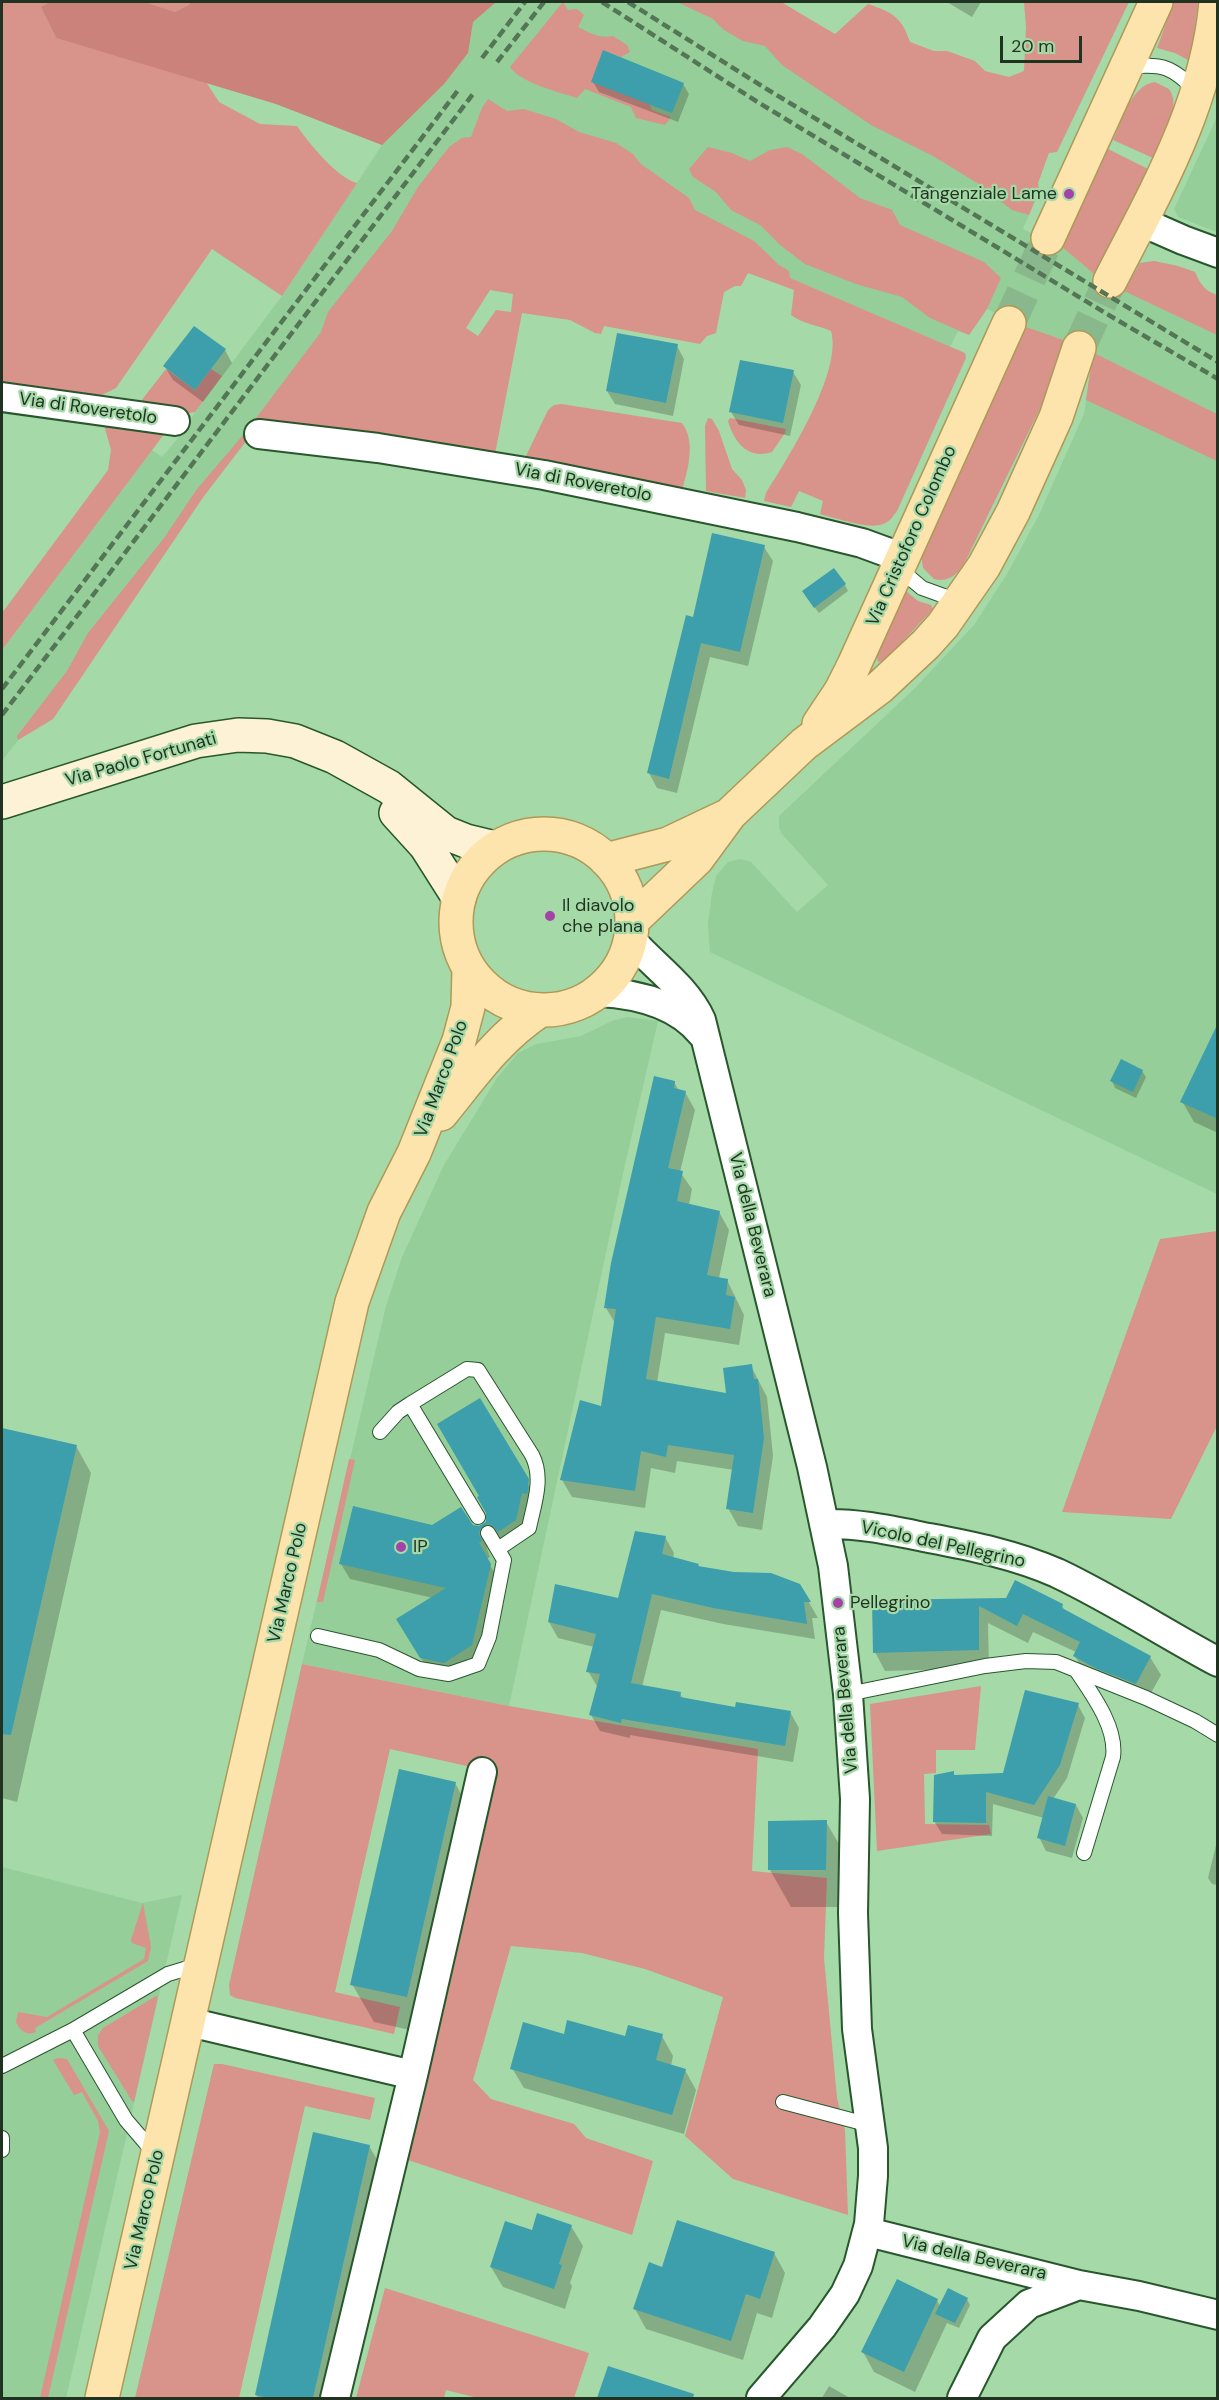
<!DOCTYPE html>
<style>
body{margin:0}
#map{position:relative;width:1219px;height:2400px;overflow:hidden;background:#a5d9a8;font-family:"DM Sans",sans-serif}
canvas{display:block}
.frame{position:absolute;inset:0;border:3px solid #1f3320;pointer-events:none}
.scale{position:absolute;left:1000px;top:36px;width:82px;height:27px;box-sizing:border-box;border:3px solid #1f3320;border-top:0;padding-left:8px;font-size:18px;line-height:21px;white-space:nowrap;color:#1f3320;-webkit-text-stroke:4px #a5d9a8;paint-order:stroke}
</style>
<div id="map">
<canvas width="1219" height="2400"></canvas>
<div class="frame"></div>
<div class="scale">20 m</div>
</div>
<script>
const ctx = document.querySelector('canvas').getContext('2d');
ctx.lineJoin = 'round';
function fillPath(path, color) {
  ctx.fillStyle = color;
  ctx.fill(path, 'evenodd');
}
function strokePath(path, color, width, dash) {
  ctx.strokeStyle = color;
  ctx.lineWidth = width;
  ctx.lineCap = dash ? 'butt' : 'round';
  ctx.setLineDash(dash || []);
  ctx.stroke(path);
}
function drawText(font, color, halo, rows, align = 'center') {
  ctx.font = font + ' "DM Sans",sans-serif';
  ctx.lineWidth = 4.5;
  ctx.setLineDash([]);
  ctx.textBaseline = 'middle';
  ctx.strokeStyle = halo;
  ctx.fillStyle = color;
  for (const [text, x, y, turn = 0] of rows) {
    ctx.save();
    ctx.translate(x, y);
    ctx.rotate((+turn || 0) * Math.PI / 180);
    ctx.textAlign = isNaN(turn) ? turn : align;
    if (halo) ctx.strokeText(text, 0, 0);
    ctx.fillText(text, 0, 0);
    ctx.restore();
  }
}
fillPath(new Path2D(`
 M2 2H781L1044 166 1038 183 1039 191 1023 229 1062 247 1094 274 1124 291 1140 263 1154 261 1178 266 1195 272 1199 281 1207 291 1217 295V1194L710 952 708 924 712 893 716 876 728 862 740 859 751 862 797 912 828 885 782 834 779 828V816L914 689 974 625 1007 574 1038 517 1084 414 1092 359 1049 364 1031 329 987 309 969 335 958 331 950 347 477 143 204 496 120 612 53 719 18 740 2 761V650L152 450 162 457 184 431 195 412 282 296 382 145 276 104 108 52Z
 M1217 117 1218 232H1217L1178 217 1174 209Z
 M627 1017 658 1021 622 1178 509 1706 302 1664 386 1306 402 1257 444 1165 497 1078 518 1053 536 1044 581 1036 612 1021Z
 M2 1867 142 1903 182 1895 66 2398H2Z`), '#95ce98');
fillPath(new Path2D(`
 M2 2H50L41 7 56 38 206 82 219 102 260 124 297 126C309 143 337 178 357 183L282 296 212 249 116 388 104 394 99 399 2 387Z
 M144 2H190L189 5 175 12Z
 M563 2 568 10 577 9 584 15 578 27C590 33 600 39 613 36L627 45 630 52 621 57 603 50 647 99 652 110 671 117 665 125 636 118 631 107 585 89 577 98C558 92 521 83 510 67Z
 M677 2H781L835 34 868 4C893 13 901 16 910 42L934 51H947L975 61 985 71 1009 77 1024 71 1026 27 1024 2H1129L1057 152 1049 153 1038 183 1039 191 1029 215 1012 210 977 183 933 156 871 125 782 65 765 46 743 41 724 30 713 19Z
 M1174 2H1198L1192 49 1188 60 1175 53 1157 48Z
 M1155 82 1169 89C1183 107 1160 140 1153 158L1113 140C1122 121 1131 85 1155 82Z
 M488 99 507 111 524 109 556 119 579 132 616 143 633 154 641 164 689 198 695 210 754 241 779 265 789 271 790 278 965 353 966 358 897 511C893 516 890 522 883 524 869 530 836 518 820 514L823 501 799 491 791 507 764 501 766 493C788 458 843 371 831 331 818 325 803 324 791 315L794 290 748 273 741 286H735L724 292 716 333 707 336 700 344 604 326 601 334 595 333 570 320 522 313 495 454 259 424 204 496 53 719 18 740 17 736 67 671 88 633 164 538 197 489 244 434 321 332 328 312 392 231 418 187 449 147 462 138 471 137 482 108ZM490 290 513 294 511 312 496 310 478 336 466 328Z
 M708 147 732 153 750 161 770 150 787 147 802 154 860 198 892 210 900 225 984 262 1001 278 987 309 969 335 930 318 902 297 856 284 805 264 780 245 760 225 731 210 716 192 693 177 689 169Z
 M1108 149 1148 169 1102 278 1094 274 1062 247Z
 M1154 261 1178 266 1195 272C1200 284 1205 291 1217 295V335L1124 291 1140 263Z
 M1023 326 1072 343 966 560C959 573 950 583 934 579L923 568 921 553Z
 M1094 353 1217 414V461L1086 400 1092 359Z
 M166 369 195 390 211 369 222 376 195 412 185 414 142 404 141 401Z
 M561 404 682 423C696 441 688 470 682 490L532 460 526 456 548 410 554 405Z
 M708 418 712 419 719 431 732 469 742 480 746 490 745 498 706 491 705 426Z
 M730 418 786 429 785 433 772 452C748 460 734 442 728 421Z
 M104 425 165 433 2 650V613L108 470 111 450Z
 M907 592 918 601 931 605 933 609 885 660 878 662 877 657 903 595Z
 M1217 1231V1426L1171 1519 1062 1512 1160 1239Z
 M349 1459 355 1460 323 1602H317Z
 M302 1664 509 1706 758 1749 752 1871 827 1878 824 1958 837 2098 845 2130 848 2215 733 2179 685 2136 723 1997 645 1969 582 1953 511 1946 473 2080 491 2099 574 2124 586 2138 653 2161 632 2235 402 2158 494 1772 390 1749 335 1992 400 2007 394 2034 235 1998 230 1995 229 1985Z
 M981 1686 975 1750H936V1773L924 1774 925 1824 989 1825 991 1834 877 1851 870 1704Z
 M143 1903 151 1947 148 1961 35 2028 36 2032C27 2036 20 2031 16 2022L18 2012 47 2017 144 1959 146 1948 132 1943 131 1940Z
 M156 1996 158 1997 134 2102 132 2101 98 2046V2035L103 2028Z
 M58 2058 67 2059 109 2131 48 2398H40L100 2132 98 2121 82 2092 74 2095 53 2060Z
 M214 2064H222L375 2098 370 2120 305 2106 239 2398H135Z
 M385 2288 589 2353 574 2398H478L446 2390 444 2398H356Z`), '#d8938b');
fillPath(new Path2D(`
 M50 2H144L175 12 189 5 190 2H496L473 22 468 53 444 84 382 145 276 104 56 38 41 7Z`), '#cb827a');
fillPath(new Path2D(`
 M947 2H981L972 17Z
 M593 82 683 84 689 94 678 122 599 92Z
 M677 346 684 359 673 416 615 404 607 391Z
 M225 350 232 363 203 402 173 380 165 367Z
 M793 372 801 385 790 436 739 425 731 412Z
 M764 547 773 561 748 666 710 657 677 793 657 788 649 773 694 619Z
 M845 585 848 591 819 613 807 597Z
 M1218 1026V1133L1194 1122 1182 1101Z
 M1142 1071 1146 1077 1136 1098 1115 1088 1112 1081Z
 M674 1082 679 1091 685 1092 695 1110 680 1172 692 1189 689 1205 719 1212 729 1230 719 1278 727 1280 744 1315 739 1345 665 1333 657 1383 727 1395 751 1366 767 1397 773 1456 762 1530 738 1526 728 1508 734 1470 677 1461 675 1473 651 1468 645 1508 572 1497 562 1480 602 1407 615 1323 606 1308Z
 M480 1400 536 1498 524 1535 507 1546 491 1540 487 1549 490 1557 486 1559 499 1580 480 1660 430 1673 399 1620 433 1598 350 1579 341 1564 432 1526 479 1528 487 1523V1513L481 1496Z
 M2 1430 76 1446 91 1473 17 1802 2 1798Z
 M665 1537 674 1553 673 1559 698 1565 699 1568 799 1585 818 1618H812L815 1639 723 1624 661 1610 642 1687 680 1693 683 1699 737 1709 790 1712 799 1728 793 1762 630 1735V1738L600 1731 591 1715 598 1688 588 1671 594 1647 558 1638 549 1622 620 1600Z
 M874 1601 1062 1606 1066 1612 1150 1657 1161 1675 1146 1702 1085 1674 1075 1656 1076 1652 1033 1632 1028 1643 988 1623 989 1668 885 1671 875 1652Z
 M1078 1705 1085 1718 1067 1778 1053 1799 1076 1805 1083 1818 1072 1858 1046 1851 1039 1837 1044 1818 993 1804 992 1836 942 1834 934 1821 953 1772 955 1776 1004 1775Z
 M455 1783 476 1821 428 2034 374 2022 352 1984Z
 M826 1822 848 1859 847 1907H791L770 1870Z
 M1218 1837V1885L1212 1884 1208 1878Z
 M565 2036 626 2038 662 2036 673 2056 671 2066 685 2070 696 2090 684 2134 524 2088 512 2068Z
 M369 2146 391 2183 342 2398H259L256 2395Z
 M571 2226 583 2246 570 2283 572 2286 565 2309 503 2287 491 2267 533 2232Z
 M774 2253 785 2273 772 2318 757 2313 743 2360 646 2329 635 2309 663 2268Z
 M967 2299 970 2305 959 2328 947 2323 915 2392 874 2372 863 2352 937 2300 940 2306Z
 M609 2368 688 2394 691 2398H599Z
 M829 2386 850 2398H822Z`), '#0003');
fillPath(new Path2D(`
 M603 50 684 83 672 113 591 82Z
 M194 326 226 349 195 390 163 366Z
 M617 333 678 344 666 403 606 391Z
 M740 360 794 370 783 423 729 412Z
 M712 533 765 545 740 652 701 643 669 779 647 773 686 615 693 617Z
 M834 568 846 584 814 608 802 591Z
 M1218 1023V1119L1180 1102Z
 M1121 1059 1143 1070 1133 1092 1110 1081Z
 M654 1076 675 1081 674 1088 686 1091 668 1168 683 1171 677 1201 720 1211 707 1275 728 1279 726 1295 735 1297 730 1329 656 1317 646 1379 726 1393 723 1368 752 1364 754 1379H758L764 1438 753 1513 726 1509 734 1455 668 1445 666 1457 641 1451 635 1491 560 1480 580 1400 601 1406 616 1309 604 1308 611 1263Z
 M480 1398 529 1479 528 1490 527 1494 522 1493 516 1520 498 1532 493 1526 488 1524 480 1529 479 1534 482 1541 479 1543 491 1564 472 1645 444 1663 420 1658 396 1619 446 1588 339 1564 353 1506 432 1525 461 1507 473 1525 479 1526 486 1522V1513L477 1497 479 1496 437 1424Z
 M2 1428 77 1445 11 1735 2 1734Z
 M635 1531 666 1536 662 1554 699 1564 698 1566 734 1572 771 1573 800 1584 811 1602H804L807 1624 713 1608 652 1594 631 1683 681 1692 680 1697 735 1707 736 1702 791 1711 785 1746 622 1719 621 1723 589 1715 600 1674 586 1672 596 1634 548 1622 555 1584 618 1598Z
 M1015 1580 1063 1604 1062 1608 1151 1656 1136 1684 1097 1669 1073 1656 1080 1642 1023 1614 1017 1626 979 1606V1650L873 1653 872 1600 1006 1598Z
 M1025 1690 1079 1703 1060 1765 1034 1805 986 1792V1823L933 1822 934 1775 954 1771V1775L1003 1773Z
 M399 1769 456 1782 407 1997 350 1985Z
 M1048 1796 1076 1804 1065 1846 1037 1838Z
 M827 1820 826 1870H768V1821Z
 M567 2020 625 2036 628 2025 663 2034 656 2060 686 2069 672 2115 510 2069 523 2022 564 2034Z
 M313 2132 370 2145 313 2398H270L255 2395Z
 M537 2213 572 2225 559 2264 562 2265 554 2289 490 2267 505 2221 532 2230Z
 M677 2220 775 2252 760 2299 746 2294 731 2341 633 2309 649 2262 662 2267Z
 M897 2279 938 2299 904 2372 861 2352Z
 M948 2288 968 2298 955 2323 935 2314Z
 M608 2366 694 2394 693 2398H597Z`), '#3c9fab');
strokePath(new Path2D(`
 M1009 323 1048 238
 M1079 348 1110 281`), '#8ab88d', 33, [33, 16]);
const lane = new Path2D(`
 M1129 67C1162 63 1173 67 1196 91
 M898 568 922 588 958 601
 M410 1404 467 1369 478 1370 532 1455C544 1478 534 1504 529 1528L498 1549
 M380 1432 398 1412 410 1404 478 1517
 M318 1636 379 1650 419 1669 449 1674 478 1664 489 1637 504 1560 488 1533
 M1076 1670C1092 1694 1117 1727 1113 1757L1084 1853
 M848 1694 985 1666 1026 1661 1056 1662 1146 1698 1195 1721 1218 1735
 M2 2066 73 2030
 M783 2102 870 2125
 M2 2138V2150
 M156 2155 126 2120 73 2030 168 1974 201 1964`);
const street = new Path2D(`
 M1142 222 1183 240 1218 253
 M2 397 175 421
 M259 434 378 448 544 475 797 527 862 543 903 558
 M631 940C654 966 686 987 701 1020L812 1467 833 1566 848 1694 855 1799 853 1913 857 2029 873 2148V2176L869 2224 858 2266 845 2294 822 2327 761 2398
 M599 992C637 994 677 1003 702 1034
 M824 1524C860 1523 894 1531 929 1538 972 1546 1016 1555 1057 1573 1112 1599 1164 1633 1218 1662
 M189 2022 413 2075
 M868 2232 1079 2285
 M335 2398 413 2075 482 1772
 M962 2398 992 2338 1029 2304 1079 2285 1139 2296 1218 2315`);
const secondary = new Path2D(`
 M2 802 196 741 238 735 267 736 295 741 335 757 389 787 446 833 466 841 495 848
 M396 813 426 846 459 898`);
const primary = new Path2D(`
 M1048 238 1156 2
 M1110 281C1156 191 1207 104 1216 2
 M819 724 841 691 854 665 1009 323
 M456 922a88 88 0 1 1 176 0a88 88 0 1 1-176 0Z
 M606 860 668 844 725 817
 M632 921 697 859 730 814 804 744 880 687 926 644 943 625 984 566 1013 512 1056 417 1079 348
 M441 1114C473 1075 497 1039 539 1011
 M102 2398 352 1302 384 1212 414 1153 459 1041 468 1007 469 969`);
strokePath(lane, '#28572d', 16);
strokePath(street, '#28572d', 32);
strokePath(secondary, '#28572d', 36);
strokePath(primary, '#ad9a57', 36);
strokePath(lane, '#fff', 14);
strokePath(street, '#fff', 28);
strokePath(secondary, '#fef2d6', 33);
strokePath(primary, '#fce4ac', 33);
strokePath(new Path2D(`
 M602 2 756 101 1112 317 1218 379
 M628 2 765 88 1218 362
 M482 58 525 2
 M497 62 544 2
 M2 689 459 89
 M2 715 473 94`), '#547556', 4.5, [9, 4.5]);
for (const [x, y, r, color] of [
 [1069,194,6,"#a442a8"],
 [550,916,6,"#a442a8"],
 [401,1547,6,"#a442a8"],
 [838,1603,6,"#a442a8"]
]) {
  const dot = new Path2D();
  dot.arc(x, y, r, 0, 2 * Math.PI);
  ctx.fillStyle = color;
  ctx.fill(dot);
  strokePath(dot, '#a5d9a8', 2);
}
drawText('18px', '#1f3320', '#a5d9a8', [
 ["Tangenziale Lame",1057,194,"right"],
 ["Il diavolo",562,906],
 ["che plana",562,927],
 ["IP",413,1547],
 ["Pellegrino",850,1603]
], 'left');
drawText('18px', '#1f3320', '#a5d9a8', [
 ["Via di Roveretolo",88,409,8],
 ["Via di Roveretolo",583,483,11],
 ["Via Cristoforo Colombo",912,536,-66],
 ["Via Paolo Fortunati",141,760,-16],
 ["Via Marco Polo",442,1079,-70],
 ["Via della Beverara",752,1225,76],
 ["Vicolo del Pellegrino",943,1545,12],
 ["Via Marco Polo",288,1583,-77],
 ["Via della Beverara",846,1700,-95],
 ["Via Marco Polo",145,2210,-77],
 ["Via della Beverara",974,2258,13]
]);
</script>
